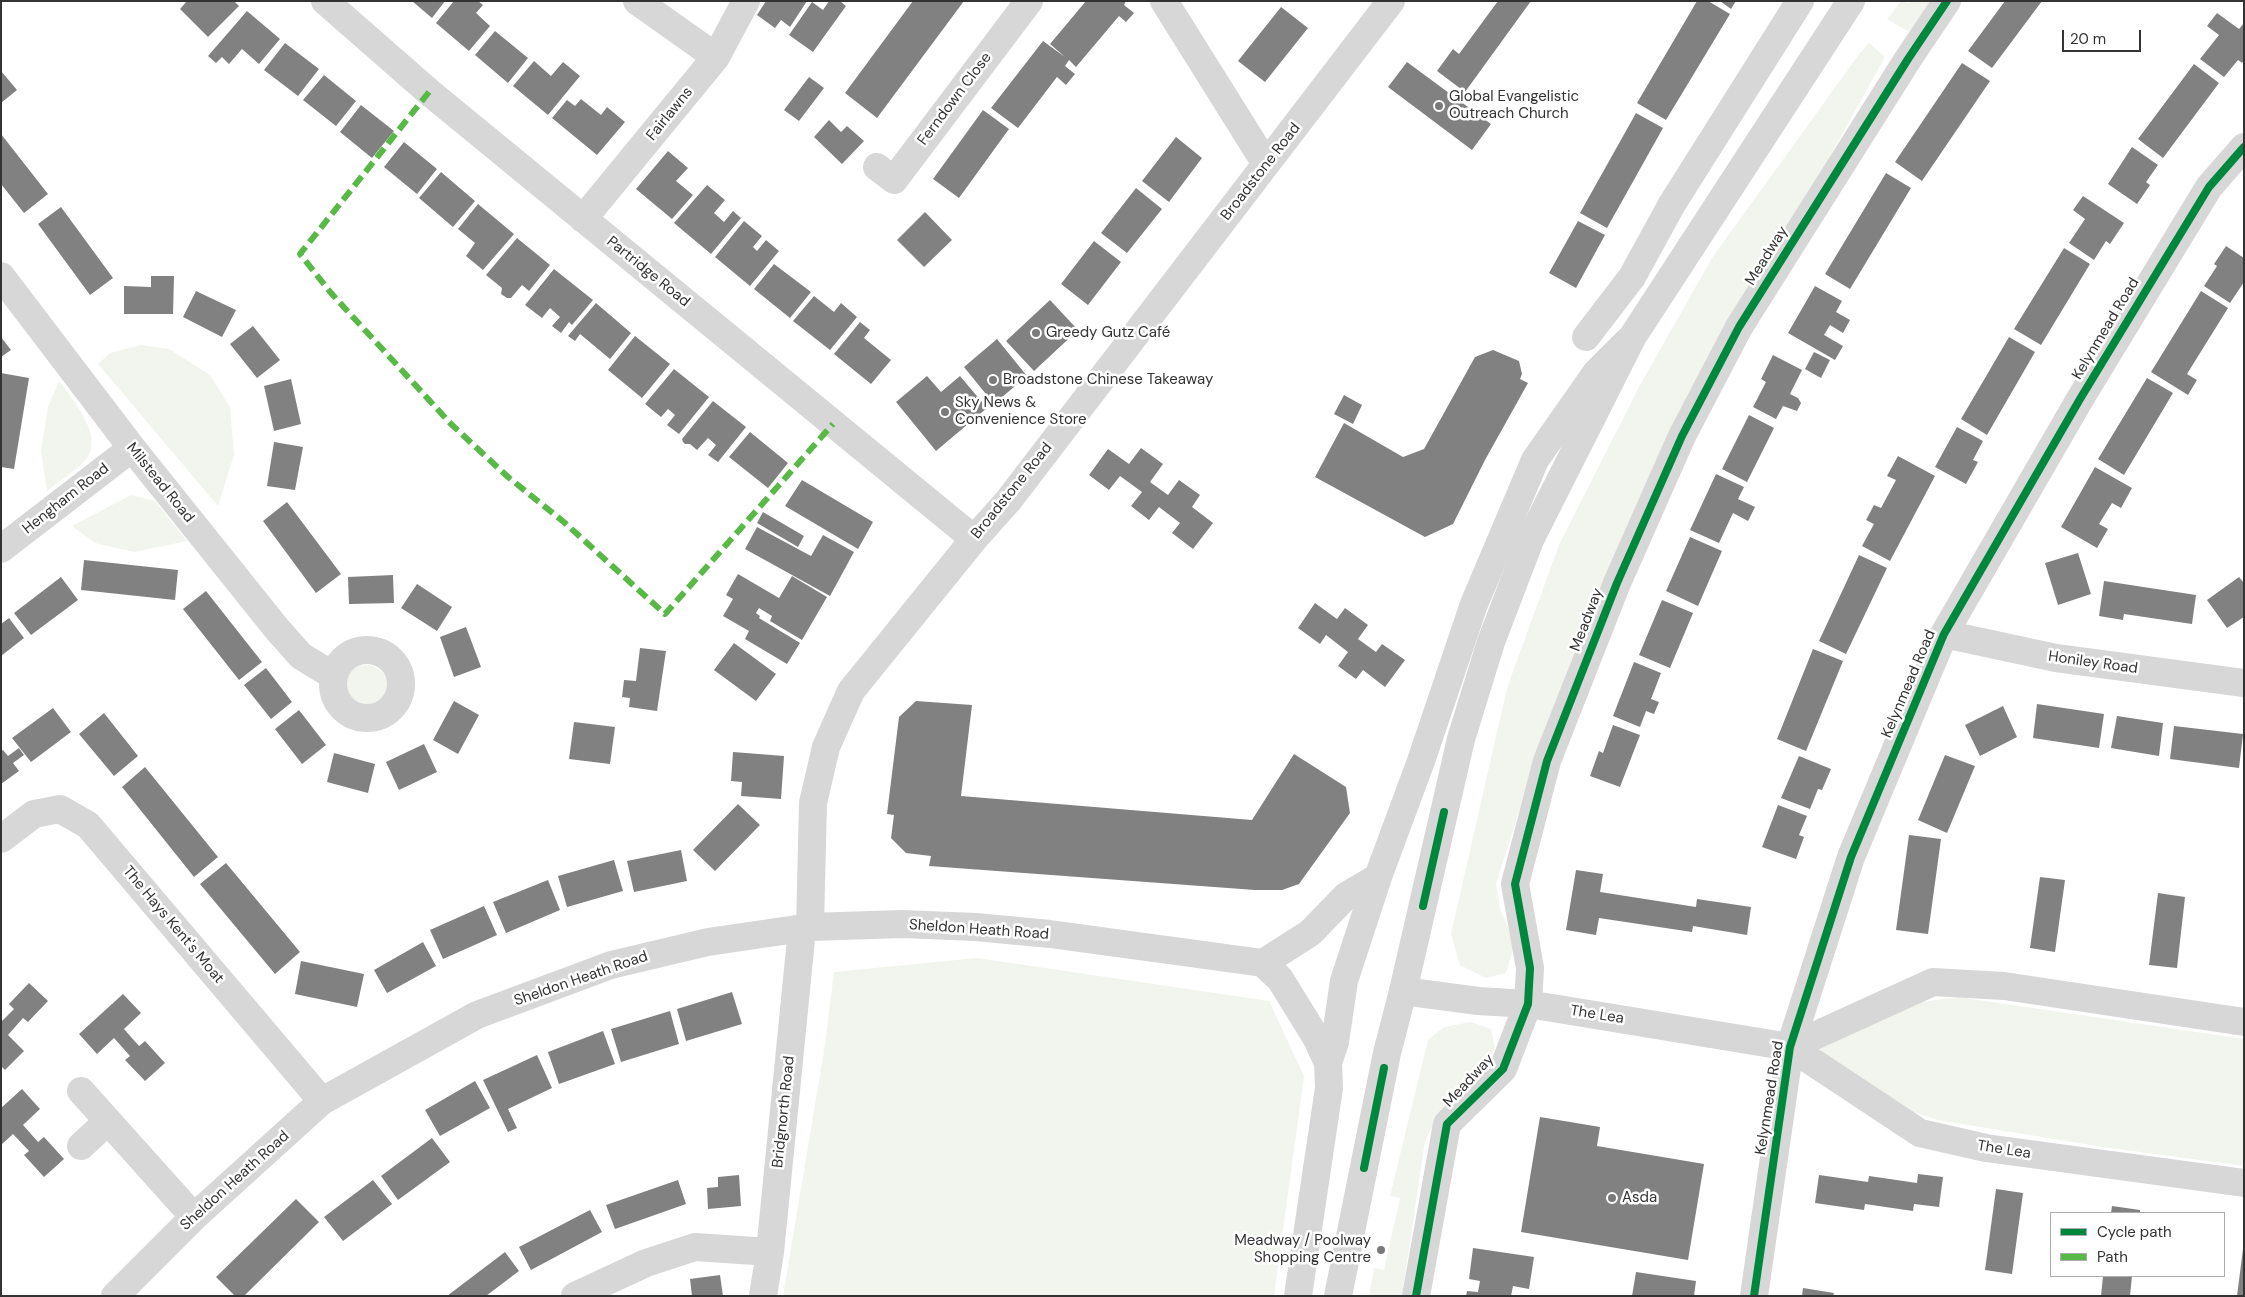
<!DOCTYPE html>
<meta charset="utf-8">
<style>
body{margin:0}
#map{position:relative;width:2245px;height:1297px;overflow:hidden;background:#fff;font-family:"DM Sans",sans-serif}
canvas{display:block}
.frame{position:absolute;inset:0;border:2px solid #333;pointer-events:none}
.legend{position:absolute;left:2050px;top:1212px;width:175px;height:65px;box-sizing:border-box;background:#fff;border:1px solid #adadad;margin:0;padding:6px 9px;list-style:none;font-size:15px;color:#333}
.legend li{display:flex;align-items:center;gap:10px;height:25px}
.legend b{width:25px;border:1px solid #adadad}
.scale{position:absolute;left:2062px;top:30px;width:79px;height:22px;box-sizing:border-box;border:2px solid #333;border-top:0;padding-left:6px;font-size:15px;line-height:18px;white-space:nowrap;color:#333;-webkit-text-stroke:4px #fff;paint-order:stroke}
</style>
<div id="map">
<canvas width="2245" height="1297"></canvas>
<div class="frame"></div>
<ul class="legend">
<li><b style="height:6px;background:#00873e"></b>Cycle path</li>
<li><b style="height:6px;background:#58b947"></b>Path</li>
</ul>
<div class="scale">20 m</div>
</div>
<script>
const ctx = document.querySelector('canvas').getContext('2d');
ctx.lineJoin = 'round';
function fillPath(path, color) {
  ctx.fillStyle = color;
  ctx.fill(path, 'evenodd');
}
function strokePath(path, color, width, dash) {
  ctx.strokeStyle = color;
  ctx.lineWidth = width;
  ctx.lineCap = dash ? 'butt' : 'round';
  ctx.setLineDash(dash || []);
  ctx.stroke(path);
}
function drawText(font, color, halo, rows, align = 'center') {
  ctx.font = font + ' "DM Sans",sans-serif';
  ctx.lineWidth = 5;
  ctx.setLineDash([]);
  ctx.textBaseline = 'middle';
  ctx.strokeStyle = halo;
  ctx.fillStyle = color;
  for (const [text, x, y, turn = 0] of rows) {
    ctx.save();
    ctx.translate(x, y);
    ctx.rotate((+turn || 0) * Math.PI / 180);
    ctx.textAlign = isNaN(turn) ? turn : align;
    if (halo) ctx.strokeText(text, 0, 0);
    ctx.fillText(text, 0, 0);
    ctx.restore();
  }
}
fillPath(new Path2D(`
 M1901 1 1909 3 1911 1H1932L1909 32 1887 19Z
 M1869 43 1885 57 1652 476 1586 620 1536 757 1496 884 1500 909 1509 929 1513 949 1506 973 1486 978 1460 965 1451 934 1507 688 1559 545 1640 385 1712 258 1860 53Z
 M141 345 169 349 210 375 230 407 234 455 218 506 98 364 110 353Z
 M59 381C72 398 105 437 86 459 76 471 59 481 47 491L41 451 48 407Z
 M131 495 155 501 187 541 134 552 95 543 72 526Z
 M344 687a22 22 0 1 1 44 0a22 22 0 1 1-44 0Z
 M977 958 1269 1001 1304 1076 1274 1296H783L825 1045 834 972Z
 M1958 997 2244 1039V1166L2103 1147 1938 1120 1890 1104 1825 1066 1820 1048 1851 1012Z
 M1471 1022 1491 1029 1495 1049 1476 1079 1439 1113 1425 1141 1402 1296H1369L1374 1268 1384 1270 1400 1198 1390 1196 1428 1040 1444 1027Z`), '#f1f5ed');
fillPath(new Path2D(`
 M187 1H234L239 6 208 37 180 9Z
 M412 1H445L432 18Z
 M454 1H478L483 5 476 13 490 26 469 51 436 23Z
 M766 1H807L790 27 781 20 775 28 757 15Z
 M829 1H840L846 6 813 52 789 35 812 2 823 10Z
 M913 1H964L877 118 845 93Z
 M1086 1H1126L1124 5 1134 13 1126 22 1119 16 1076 67 1069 60 1065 66 1075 74 1066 85 1057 77 1018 128 991 108 1043 41 1065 57 1050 44Z
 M1498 1H1531L1465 92 1437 71 1453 49 1459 54Z
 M1697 1H1708L1730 14 1666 120 1637 103Z
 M1720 1H1736L1731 9Z
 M2005 1H2042L1992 68 1968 51Z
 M1281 7 1308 28 1265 82 1238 61Z
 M247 11 280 39 259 64 242 49 229 64 222 57 216 63 208 56Z
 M2217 13 2239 29 2244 23V60L2242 63 2238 60 2224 77 2200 59 2219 35 2207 26Z
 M495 31 528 58 508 83 475 55Z
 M285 43 319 69 298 96 264 70Z
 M534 61 551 76 563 62 580 76 548 115 513 86Z
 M1407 62 1491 124 1472 150 1388 87Z
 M1962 63 1990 81 1922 181 1895 162Z
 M2194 64 2219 83 2163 158 2138 139Z
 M1 71 17 90 1 103Z
 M324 75 356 101 336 126 303 100Z
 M809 77 824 88 799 121 784 110Z
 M581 99 601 115 607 107 625 122 597 155 552 118 567 100 575 106Z
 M361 105 394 131 372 158 340 132Z
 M983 110 1009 129 959 198 933 179Z
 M1636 113 1663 128 1607 228 1580 213Z
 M829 120 841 132 847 126 864 141 842 164 814 137Z
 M1 134 48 194 24 213 1 184Z
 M1176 137 1202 158 1169 202 1142 181Z
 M404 142 437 169 417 194 384 167Z
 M2132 147 2158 165 2146 182 2150 185 2137 204 2108 184Z
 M668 151 688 168 676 181 693 195 672 219 636 189Z
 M441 172 475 201 453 227 419 198Z
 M1886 173 1911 188 1850 289 1825 274Z
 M707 185 725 200 714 213 724 222 733 211 741 218 711 254 674 223Z
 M1136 188 1162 209 1127 253 1101 233Z
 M2083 196 2124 223 2110 244 2106 241 2094 260 2069 243 2085 219 2073 210Z
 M478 204 514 234 483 270 466 256 475 243 458 229Z
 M61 207 113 278 90 295 38 224Z
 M925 212 952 240 924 267 897 240Z
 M744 221 762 236 753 247 757 251 766 240 779 251 750 286 715 257Z
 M1578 221 1605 235 1576 288 1549 273Z
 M517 238 550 265 529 291 522 285 511 298H507L501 294 502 288 486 275Z
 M1094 241 1121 262 1088 305 1061 284Z
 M2226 246 2244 258V282L2230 303 2204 286 2217 266 2214 264Z
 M2064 248 2090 264 2041 345 2014 329Z
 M774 264 811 292 790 318 754 289Z
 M554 269 593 300 572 325 569 322 561 333 552 326 560 317 550 308 542 318 525 305Z
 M151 276H174L173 314H124V286L151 287Z
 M1815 286 1842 301 1836 312 1850 320 1843 333 1830 325 1824 335 1843 346 1835 360 1788 333Z
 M196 291 236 310 222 337 183 317Z
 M2201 291 2228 308 2187 374 2197 380 2188 395 2151 372Z
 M814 296 834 312 841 303 857 317 830 350 793 321Z
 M1050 300 1078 330 1034 371 1006 341Z
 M596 303 631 333 610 359 580 334 575 341 568 336Z
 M860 322 870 330 864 338 891 360 871 384 834 354Z
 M253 326 280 360 257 378 230 344Z
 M635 336 670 364 642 398 608 370Z
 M1 337 11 350 1 357Z
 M2009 337 2035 352 1987 435 1961 419Z
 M997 339 1027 376 994 404 964 367Z
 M1493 350 1519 361 1522 374 1520 379 1528 383 1485 460 1453 524 1425 537 1315 477 1344 423 1403 457 1424 449 1475 357Z
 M1814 352 1830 360 1821 378 1805 369Z
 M1773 355 1802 370 1790 394 1798 398 1801 403 1797 411 1783 406 1776 419 1753 407 1766 382 1761 379Z
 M674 369 709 397 679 434 667 425 675 415 668 409 661 417 645 404Z
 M1 373 29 378 14 469 1 467Z
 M927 376 941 392 960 376 987 408 936 451 896 402Z
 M2147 378 2173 393 2124 475 2098 459Z
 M291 379 301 424 274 431 264 386Z
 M1344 395 1362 405 1353 424 1334 414Z
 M713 401 746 427 718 462 708 455 716 445 708 438 697 450 690 444H685L683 442 682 439Z
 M1749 415 1774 428 1747 482 1722 469Z
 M1957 427 1983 441 1973 460 1978 462 1966 484 1935 467Z
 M750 432 788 463 768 488 729 457Z
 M274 442 303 447 295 490 267 486Z
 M1141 448 1163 464 1150 482 1168 495 1179 480 1200 495 1192 507 1213 523 1193 549 1172 533 1180 523 1159 507 1149 520 1131 506 1142 492 1120 476 1109 490 1089 475 1108 449 1129 464Z
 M1898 456 1935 476 1890 561 1862 546 1874 524 1866 520 1874 505 1881 508 1896 480 1887 476Z
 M2095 467 2132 488 2121 508 2112 503 2099 524 2108 529 2097 548 2061 527Z
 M1716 474 1744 487 1738 499 1755 507 1748 521 1733 513 1719 543 1690 530Z
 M802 480 873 522 858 549 785 506Z
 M287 502 341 574 316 593 263 521Z
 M763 512 804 536 798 547 757 523Z
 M757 527 811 556 823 535 854 552 830 596 745 549Z
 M1690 537 1722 551 1698 606 1666 591Z
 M2078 553 2091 594 2058 605 2045 563Z
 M1859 555 1887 568 1846 654 1819 641Z
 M84 560 178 570 175 600 81 590Z
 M738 574 779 598 792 576 827 597 802 640 770 621 772 616 759 608 756 613 760 616 759 618 800 643 787 664 745 639 749 631 723 616 733 599 726 595Z
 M393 575 394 603 349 604 348 577Z
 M61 577 78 600 31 635 14 613Z
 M2239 577 2244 583V617L2227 628 2207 600Z
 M2104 581 2196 595 2192 624 2124 614 2123 620 2099 616Z
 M417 584 452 607 437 631 401 608Z
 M206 591 262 662 239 680 183 609Z
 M1662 600 1693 613 1670 668 1639 655Z
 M1315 603 1337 619 1345 608 1368 625 1358 639 1376 652 1382 644 1405 660 1385 687 1363 670 1356 679 1338 666 1348 652 1326 635 1320 644 1298 628Z
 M9 618 24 638 1 656V624Z
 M466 627 481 667 454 677 440 637Z
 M734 643 776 674 756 701 714 670Z
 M640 648 666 651 657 711 629 707 630 698 622 697 624 680 636 681Z
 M1813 649 1843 661 1806 751 1777 739Z
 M1634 662 1661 673 1651 699 1659 702 1654 714 1646 711 1640 727 1613 716Z
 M266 668 292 702 271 719 244 685Z
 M454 701 479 715 458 754 433 740Z
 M916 701 972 705 961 796 1252 820 1294 754 1346 787 1350 813 1299 884 1282 890H1255L929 866 931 856 906 853 891 838 894 815 887 814 899 717Z
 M2037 704 2104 714 2099 748 2033 738Z
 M2003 706 2017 737 1980 756 1965 725Z
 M53 708 71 732 31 762 12 738Z
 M299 710 326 745 302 764 275 729Z
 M104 713 138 756 114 776 79 734Z
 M2117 716 2163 723 2159 756 2111 748Z
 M574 722 615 727 610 764 569 759Z
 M1613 725 1640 735 1620 787 1590 776 1599 751 1603 753Z
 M2174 726 2243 734 2239 768 2170 759Z
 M424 744 437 772 399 790 386 762Z
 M19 748 24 755 13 763 19 771 1 784V751L3 750 8 756Z
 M733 752 784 756 781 799 741 796 742 782 731 781Z
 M334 753 375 764 368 793 327 782Z
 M1945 755 1975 766 1947 833 1918 820Z
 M1799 756 1831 769 1822 790 1818 789 1810 809 1781 798Z
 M145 767 218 857 194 877 122 787Z
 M738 804 760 825 715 871 693 850Z
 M1778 805 1807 816 1799 835 1804 837 1796 859 1762 847Z
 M1909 835 1941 839 1928 934 1896 930Z
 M681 850 687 881 634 892 627 861Z
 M614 860 623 891 567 907 558 876Z
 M226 863 300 952 275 974 200 884Z
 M1576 870 1603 874 1600 892 1696 907 1697 899 1751 907 1747 935 1693 926 1692 932 1599 918 1596 935 1566 930Z
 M2040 877 2065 880 2055 952 2030 948Z
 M548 880 560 910 506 933 493 902Z
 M2158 893 2185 897 2177 968 2149 965Z
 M484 906 497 935 443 959 430 930Z
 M423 942 436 966 387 993 374 970Z
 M301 961 364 974 357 1007 295 994Z
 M29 983 48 1001 28 1022 23 1018 8 1035 24 1051 5 1070 1 1066V1022L14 1009 9 1004Z
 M732 992 742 1024 686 1041 677 1009Z
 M123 994 141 1013 124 1029 139 1046 145 1041 165 1063 145 1081 125 1060 130 1056 114 1038 97 1054 79 1034Z
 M670 1011 679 1044 621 1062 611 1029Z
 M603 1031 615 1064 559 1084 548 1052Z
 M537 1055 552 1088 508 1109 517 1128 508 1132 483 1080Z
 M475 1081 490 1108 440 1136 425 1110Z
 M22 1089 40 1109 23 1125 38 1142 44 1137 64 1159 44 1177 24 1155 29 1151 13 1134 1 1145V1108Z
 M1540 1117 1600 1127 1597 1146 1704 1164 1688 1260 1521 1232Z
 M432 1138 450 1162 398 1200 381 1176Z
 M1918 1174 1943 1177 1939 1207 1914 1204 1913 1211 1865 1204 1864 1210 1815 1203 1819 1175 1868 1182 1869 1176 1917 1183Z
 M739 1175 741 1206 708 1209 707 1188 718 1187V1177Z
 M373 1180 392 1204 343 1241 324 1217Z
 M678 1180 686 1204 615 1229 606 1205Z
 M1996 1189 2023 1193 2012 1274 1985 1270Z
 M296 1199 319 1222 244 1296H235L216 1277Z
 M2112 1206 2140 1210V1213H2111Z
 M590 1210 602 1232 531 1270 519 1247Z
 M1473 1248 1534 1257 1529 1289 1513 1286 1511 1296H1466L1467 1291 1478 1292 1480 1281 1469 1279Z
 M2243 1249 2244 1296H2237Z
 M505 1252 519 1271 486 1296H447Z
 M1636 1272 1696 1281 1694 1296H1632Z
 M720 1275 723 1296H692L690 1279Z
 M2103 1276H2132L2130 1296H2101Z
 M1803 1288 1834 1293 1833 1296H1802Z`), '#818181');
strokePath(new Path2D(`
 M325 1 429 92 974 539
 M637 1 716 57
 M1164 1 1266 164
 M877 167 894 180 1029 1
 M583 219 716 57 746 1
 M1 276 132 448 277 629 301 656 334 676
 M1586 337 1632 277 1672 204 1800 1
 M1 549 132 448
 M1944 634 2056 658 2244 683
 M333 684a34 34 0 1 1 68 0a34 34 0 1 1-68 0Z
 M1 839 34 814 60 809 88 825 322 1101
 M810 927 813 803 826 747 851 691 974 539 1008 501 1391 1
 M1263 963 1310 933 1346 896 1378 877
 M1263 963 1280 979 1317 1039 1328 1063
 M1403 991 1478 1001 1528 1004 1790 1047 1920 1133 1986 1148 2244 1183
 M1790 1047 1933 982 2004 986 2244 1022
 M81 1091 194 1217
 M81 1146 108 1121
 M115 1296 194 1217 322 1101 477 1015 611 965 708 942 810 927 902 924 976 927 1050 934 1263 963
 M575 1296 646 1263 695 1247 770 1252
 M763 1296 770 1252 802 929
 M1298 1296 1329 1088 1328 1063 1335 1042 1344 981 1378 877 1421 761 1474 604 1535 460 1596 373 1628 341
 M1416 1296 1447 1124 1503 1069 1528 1004 1530 968 1515 884 1547 761 1617 583 1682 436 1739 327 1908 59 1947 1
 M1754 1296 1790 1047 1851 857 1944 634 2080 399 2209 187 2244 147`), '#d7d7d7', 28);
strokePath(new Path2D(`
 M1338 1296 1387 1053 1403 991 1461 739 1491 642 1530 540 1633 336 1851 1`), '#d7d7d7', 28);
strokePath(new Path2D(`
 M429 92 300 254 331 293 451 424 508 477 565 523 665 614 833 424`), '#58b947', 6, [12, 6]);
strokePath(new Path2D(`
 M1423 906 1444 812
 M1364 1168 1384 1068
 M1416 1296 1447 1124 1503 1069 1528 1004 1530 968 1515 884 1547 761 1617 583 1682 436 1739 327 1908 59 1947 1
 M1754 1296 1790 1047 1851 857 1944 634 2080 399 2209 187 2244 147`), '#00873e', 8);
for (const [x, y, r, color] of [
 [1439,106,5,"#7a7a7a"],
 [1036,333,5,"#7a7a7a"],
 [993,380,5,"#7a7a7a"],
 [945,412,5,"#7a7a7a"],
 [1612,1198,5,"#7a7a7a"],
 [1381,1250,5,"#7a7a7a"]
]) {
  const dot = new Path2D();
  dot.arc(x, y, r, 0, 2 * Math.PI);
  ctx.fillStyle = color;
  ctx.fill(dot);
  strokePath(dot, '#fff', 2);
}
drawText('15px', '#333', '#fff', [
 ["Global Evangelistic",1449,97],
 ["Outreach Church",1449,114],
 ["Greedy Gutz Café",1046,333],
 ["Broadstone Chinese Takeaway",1003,380],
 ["Sky News &",955,403],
 ["Convenience Store",955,420],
 ["Asda",1622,1198],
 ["Meadway / Poolway",1371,1241,"right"],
 ["Shopping Centre",1371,1258,"right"]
], 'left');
drawText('15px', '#333', '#fff', [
 ["Ferndown Close",955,99,-53],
 ["Fairlawns",670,114,-51],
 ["Broadstone Road",1261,172,-52],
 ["Meadway",1767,256,-58],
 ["Partridge Road",648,272,39],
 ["Kelynmead Road",2106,329,-59],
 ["Milstead Road",160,483,51],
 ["Broadstone Road",1012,491,-51],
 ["Hengham Road",66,499,-38],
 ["Meadway",1587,620,-69],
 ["Honiley Road",2093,663,8],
 ["Kelynmead Road",1909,684,-67],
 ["The Hays Kent's Moat",173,925,50],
 ["Sheldon Heath Road",979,930,4],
 ["Sheldon Heath Road",581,979,-19],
 ["The Lea",1597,1015,9],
 ["Meadway",1469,1081,-47],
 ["Kelynmead Road",1770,1098,-81],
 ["Bridgnorth Road",784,1112,-84],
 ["The Lea",2004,1150,9],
 ["Sheldon Heath Road",235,1181,-42]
]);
</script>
